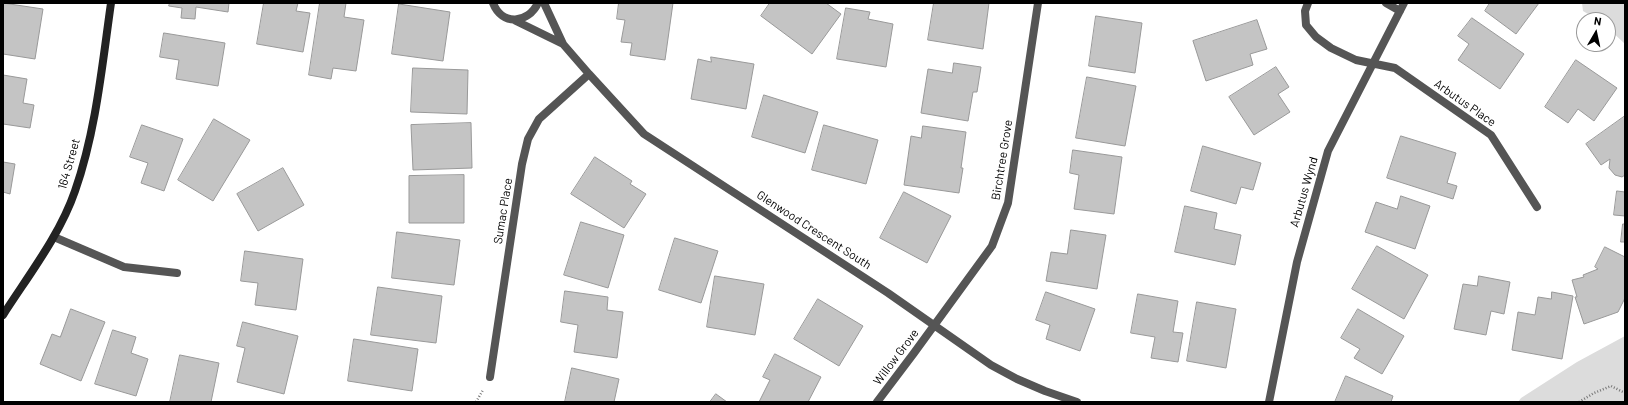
<!DOCTYPE html>
<style>
body{margin:0}
#map{position:relative;width:1628px;height:405px;overflow:hidden;background:#fff;font-family:Barlow,sans-serif}
canvas{display:block}
.frame{position:absolute;inset:0;border:4px solid #000;pointer-events:none}
.north{position:absolute;left:1576px;top:12px;width:40px;height:40px;box-sizing:border-box;background:#fff;border:1px solid #999;border-radius:50%;rotate:9deg;font-size:11px;font-weight:700;line-height:16px;text-align:center;color:#000}
.north::after{content:'';display:block;margin:auto;width:14px;height:18px;background:#000;clip-path:polygon(50% 0,100% 100%,50% 72%,0 100%)}
</style>
<div id="map">
<canvas width="1628" height="405"></canvas>
<div class="frame"></div>
<div class="north">N</div>
</div>
<script>
const ctx = document.querySelector('canvas').getContext('2d');
ctx.lineJoin = 'round';
function fillPath(path, color) {
  ctx.fillStyle = color;
  ctx.fill(path, 'evenodd');
}
function strokePath(path, color, width, dash) {
  ctx.strokeStyle = color;
  ctx.lineWidth = width;
  ctx.lineCap = dash ? 'butt' : 'round';
  ctx.setLineDash(dash || []);
  ctx.stroke(path);
}
function drawText(font, color, halo, rows, align = 'center') {
  ctx.font = font + ' Barlow,sans-serif';
  ctx.lineWidth = 3;
  ctx.setLineDash([]);
  ctx.textBaseline = 'middle';
  ctx.strokeStyle = halo;
  ctx.fillStyle = color;
  for (const [text, x, y, turn = 0] of rows) {
    ctx.save();
    ctx.translate(x, y);
    ctx.rotate((+turn || 0) * Math.PI / 180);
    ctx.textAlign = isNaN(turn) ? turn : align;
    if (halo) ctx.strokeText(text, 0, 0);
    ctx.fillText(text, 0, 0);
    ctx.restore();
  }
}
fillPath(new Path2D(`
 M1582 3H1625V44L1608 28V20H1598L1583 11Z
 M1625 336V402H1518L1521 398 1577 362Z`), '#dcdcdc');
const building = new Path2D(`
 M3 3 43 9 35 59 3 54Z
 M170 3H229L228 12 196 7 195 19 181 18 182 8 169 6Z
 M264 3H298L296 11 310 13 303 52 257 44Z
 M320 3H346L344 17 364 20 356 71 333 68 331 79 309 75Z
 M619 3H673L665 60 630 55 632 43 621 42 625 20 617 19Z
 M770 3H826L841 14 812 54 761 16Z
 M934 3H989L983 49 928 40Z
 M1490 3H1539L1516 34 1485 11Z
 M399 4 450 12 443 61 392 54Z
 M846 8 870 12 868 19 893 24 886 67 837 59Z
 M1096 16 1142 23 1135 73 1089 66Z
 M1472 18 1524 54 1500 89 1458 60 1469 44 1458 36Z
 M1257 20 1267 49 1250 54 1253 65 1206 81 1193 41Z
 M164 33 225 43 218 86 176 79 179 60 160 57Z
 M711 57 754 64 746 109 691 99 698 59 711 62Z
 M1576 60 1617 88 1594 121 1578 109 1568 123 1545 107Z
 M954 63 981 67 977 92H973L968 121 921 113 928 69 952 73Z
 M1276 67 1289 87 1278 94 1290 112 1254 135 1229 97Z
 M413 68 468 70 467 114 411 112Z
 M3 75 27 79 23 103 34 105 30 128 3 124Z
 M1087 77 1136 86 1125 146 1076 138Z
 M764 95 818 112 805 153 752 137Z
 M1625 116V175L1622 177 1615 175 1609 168 1610 159 1601 165 1586 144Z
 M214 119 250 140 213 201 178 180Z
 M471 123 472 168 413 170 411 125Z
 M142 125 183 139 164 191 141 183 148 163 130 157Z
 M824 125 878 140 866 184 812 170Z
 M923 126 966 132 961 168H963L959 193 904 185 911 136 921 138Z
 M1401 136 1456 153 1447 183 1457 186 1453 199 1387 178Z
 M1203 146 1261 163 1253 190 1241 187 1236 204 1191 191Z
 M1073 150 1122 157 1114 214 1074 209 1079 175 1070 173Z
 M595 157 632 181 630 184 646 194 624 228 571 194Z
 M3 162 15 164 10 194 3 192Z
 M283 168 304 205 258 231 237 194Z
 M464 175V223H409V176Z
 M1617 191 1625 192V216L1614 215Z
 M904 192 951 216 927 263 880 238Z
 M1401 196 1430 206 1415 249 1365 232 1376 202 1397 209Z
 M1185 206 1217 213 1214 229 1241 235 1235 265 1175 252Z
 M581 222 624 235 608 288 564 275Z
 M1623 224H1625V242H1621Z
 M1071 230 1106 235 1097 289 1046 281 1051 252 1067 254Z
 M397 232 460 240 454 285 392 278Z
 M675 238 718 251 701 303 659 290Z
 M1377 246 1428 275 1404 319 1352 289Z
 M1605 247 1625 257V298L1618 312 1584 324 1575 297H1577L1572 280 1584 277 1583 275 1598 269 1595 267Z
 M245 251 303 259 296 310 255 305 258 283 241 281Z
 M715 276 764 284 755 335 707 327Z
 M1479 276 1510 282 1504 314 1491 311 1486 335 1454 329 1463 284 1477 286Z
 M378 287 442 296 436 343 371 335Z
 M565 291 608 297 607 310 623 312 617 358 574 352 578 325 561 322Z
 M1046 292 1095 309 1080 351 1046 339 1050 325 1036 320Z
 M1552 292 1573 296 1562 359 1512 350 1518 312 1535 315 1538 297 1551 299Z
 M1138 294 1178 301 1173 332 1183 333 1178 362 1151 358 1155 337 1131 333Z
 M818 299 863 326 839 366 794 339Z
 M1197 302 1236 309 1226 368 1187 361Z
 M71 309 105 322 81 381 40 364 52 334 60 337Z
 M1358 309 1404 336 1382 374 1354 358 1360 349 1341 338Z
 M243 322 298 336 284 394 237 382 245 348 237 346Z
 M113 330 136 337 131 353 148 359 136 396 95 384Z
 M354 339 418 349 412 391 348 381Z
 M775 354 821 377 808 402H759L770 380 763 377Z
 M180 355 219 363 211 402H170Z
 M572 368 619 379 614 402H565Z
 M1346 376 1393 396 1391 402H1335Z
 M716 394 727 402H710Z`);
fillPath(building, '#c4c4c4');
strokePath(building, '#999', 1);
strokePath(new Path2D(`
 M476 402 483 390
 M1579 402 1594 393 1611 386 1625 393`), '#777', 2.5, [1, 2]);
strokePath(new Path2D(`
 M493 3C502 26 528 24 538 3
 M544 3 563 44 589 74 644 134 888 293 991 365 1017 379 1045 391 1077 402
 M1308 3 1305 11 1306 25 1316 37 1331 48 1356 60 1395 68 1491 135 1537 207
 M1386 3 1400 11
 M514 20 563 44
 M54 237 124 267 177 273
 M490 377 522 164 528 139 539 119 589 74
 M877 402 914 353 992 246 1008 203 1038 3
 M1269 402 1297 262 1328 151 1404 3`), '#555', 8);
strokePath(new Path2D(`
 M3 315C28 276 60 235 75 191 96 131 102 66 111 3`), '#222', 8);
drawText('12px', '#000', '#fff', [
 ["Arbutus Place",1465,103,35],
 ["Birchtree Grove",1002,160,-81],
 ["164 Street",69,164,-74],
 ["Arbutus Wynd",1304,192,-74],
 ["Sumac Place",503,211,-81],
 ["Glenwood Crescent South",814,230,33],
 ["Willow Grove",896,357,-53]
]);
</script>
